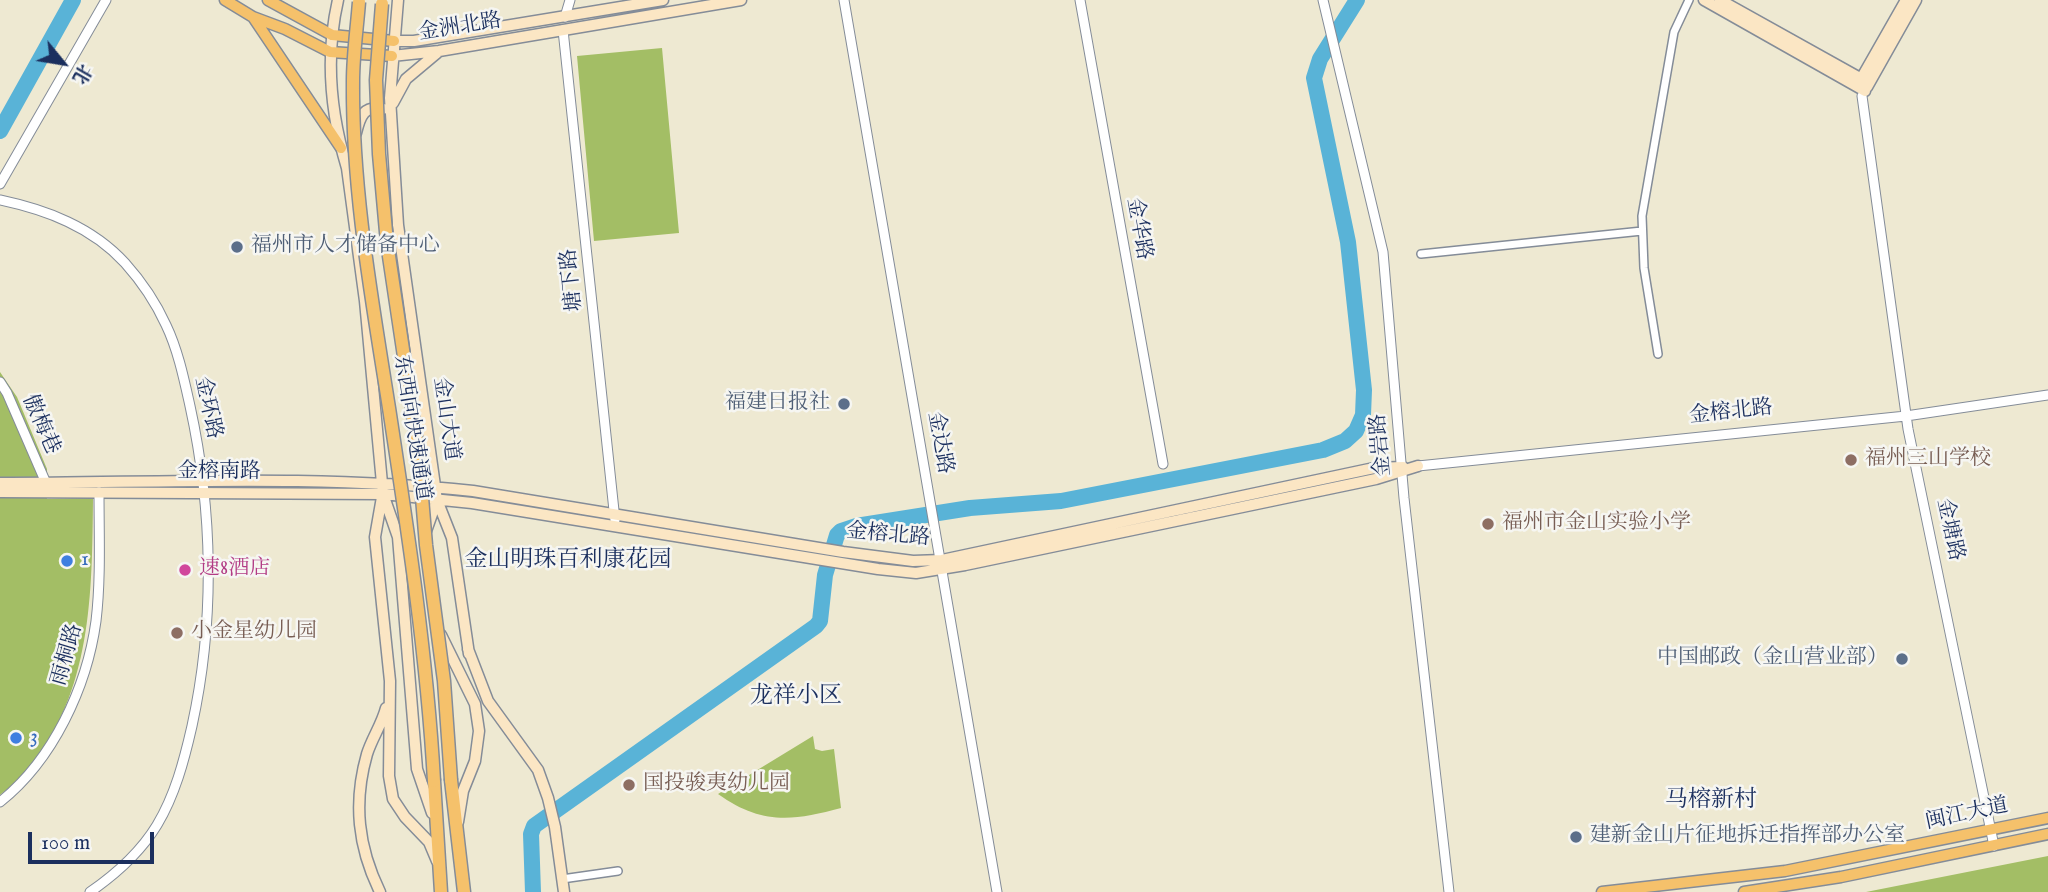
<!DOCTYPE html>
<meta charset="utf-8">
<style>
body{margin:0}
#map{position:relative;width:2048px;height:892px;overflow:hidden;background:#eee9d2;font-family:"IM FELL English","Noto Serif SC",serif}
canvas{display:block}
.north{position:absolute;left:28px;top:28px;width:70px;height:70px;-webkit-text-stroke:5px #f6f6f2;paint-order:stroke;rotate:120deg;font-size:19px;font-weight:700;line-height:28px;text-align:center;color:#1b2f5e}
.north::after{content:'';display:block;margin:auto;width:24px;height:32px;background:#1b2f5e;clip-path:polygon(50% 0,100% 100%,50% 72%,0 100%)}
.scale{position:absolute;left:28px;top:832px;width:126px;height:32px;box-sizing:border-box;border:4px solid #1b2f5e;border-top:0;padding-left:9px;font-size:21px;line-height:24px;white-space:nowrap;color:#1b2f5e;-webkit-text-stroke:5px #f6f6f2;paint-order:stroke}
</style>
<div id="map">
<canvas width="2048" height="892"></canvas>
<div class="north">北</div>
<div class="scale">100 m</div>
</div>
<script>
const ctx = document.querySelector('canvas').getContext('2d');
ctx.lineJoin = 'round';
function fillPath(path, color) {
  ctx.fillStyle = color;
  ctx.fill(path, 'evenodd');
}
function strokePath(path, color, width, dash) {
  ctx.strokeStyle = color;
  ctx.lineWidth = width;
  ctx.lineCap = dash ? 'butt' : 'round';
  ctx.setLineDash(dash || []);
  ctx.stroke(path);
}
function drawText(font, color, halo, rows, align = 'center') {
  ctx.font = font + ' "IM FELL English","Noto Serif SC",serif';
  ctx.lineWidth = 5;
  ctx.setLineDash([]);
  ctx.textBaseline = 'middle';
  ctx.strokeStyle = halo;
  ctx.fillStyle = color;
  for (const [text, x, y, turn = 0] of rows) {
    ctx.save();
    ctx.translate(x, y);
    ctx.rotate((+turn || 0) * Math.PI / 180);
    ctx.textAlign = isNaN(turn) ? turn : align;
    if (halo) ctx.strokeText(text, 0, 0);
    ctx.fillText(text, 0, 0);
    ctx.restore();
  }
}
fillPath(new Path2D(`
 M662 48 679 233 594 241 577 56Z
 M0 372 17 397 47 469V499L93 498C92 595 92 691 28 770 21 780 9 787 0 795Z
 M813 736 815 749 822 751 834 749 841 808C793 821 761 825 718 794Z
 M2048 856V892H1866Z`), '#a3be65');
strokePath(new Path2D(`
 M0 131 73 0
 M533 892 531 834 534 826 816 626 820 621 825 575 837 535 841 531 856 526 970 508 1061 501 1323 450 1345 441 1356 431 1363 415 1364 390 1348 242 1314 78 1320 59 1357 0`), '#59b3d7', 16);
const minor = new Path2D(`
 M1421 254 1642 231
 M1658 354 1644 268 1642 216 1674 32 1689 0
 M562 879 618 871`);
const tertiary = new Path2D(`
 M844 0 997 892
 M1080 0 1163 464
 M1323 0 1383 252 1404 498 1449 892
 M565 17 570 0
 M563 30 615 520
 M1862 96 1908 429 1994 846
 M0 184 106 0
 M0 200C47 210 92 227 125 263 142 282 156 303 166 325 178 350 184 379 190 406 213 511 215 621 192 726 184 761 175 795 157 825 140 853 116 874 90 892
 M0 382 7 393 46 483
 M1418 466 1906 416 2048 395
 M0 802C53 760 87 687 96 621 101 579 99 535 99 492`);
const secondary = new Path2D(`
 M338 0C325 57 330 112 347 168L365 301 383 494 398 537 417 769 432 813
 M398 0 390 98 398 225 437 500 426 531
 M1704 0 1865 91
 M1720 0 1869 83
 M394 41H414L663 0
 M392 56 439 51 741 0
 M1862 84 1861 79 1906 0
 M1867 87 1916 0
 M393 103 406 79 437 53
 M356 133C360 116 364 105 383 109
 M0 483C157 483 316 474 473 491L843 552 913 561 942 560 1374 468 1403 467
 M0 492 383 494 472 503 878 569 916 573 965 565 1376 479 1418 466
 M382 497 375 537 390 681 389 776 393 799 405 817 429 842 437 861
 M437 500 452 538 469 654
 M441 635 475 704 479 731 475 761 463 791 458 822
 M468 649 488 701 538 770 548 798 555 827 564 892
 M380 892C358 847 353 803 367 754 372 738 382 724 386 708`);
const primary = new Path2D(`
 M225 0 253 17 285 29 330 52 392 56
 M268 0 332 35 394 41
 M253 17 341 148
 M1602 892 1785 871 2048 818
 M1744 892 1841 877 2048 834`);
const trunk = new Path2D(`
 M451 780 464 892
 M434 781 441 892`);
strokePath(minor, '#848c98', 10);
strokePath(tertiary, '#848c98', 11);
strokePath(secondary, '#848c98', 13);
strokePath(primary, '#848c98', 13);
strokePath(trunk, '#848c98', 15);
strokePath(minor, '#fff', 7);
strokePath(tertiary, '#fff', 9);
strokePath(secondary, '#fbe6c4', 10);
strokePath(primary, '#f5c16b', 10);
strokePath(trunk, '#f5c16b', 12);
const trunkBridge = new Path2D(`
 M359 2C357 28 353 55 353 81 352 191 372 300 389 408 408 532 427 656 434 781
 M382 4 376 80 379 154 387 243 418 450 426 545 444 681 451 780`);
strokePath(trunkBridge, '#848c98', 15, []);
strokePath(trunkBridge, '#f5c16b', 12);
for (const [x, y, r, color] of [
 [237,247,7,"#5c6f8a"],
 [844,404,7,"#5c6f8a"],
 [1851,460,7,"#8d6e63"],
 [1488,524,7,"#8d6e63"],
 [67,561,7,"#3f7fe0"],
 [185,570,7,"#d1479c"],
 [177,633,7,"#8d6e63"],
 [1902,659,7,"#5c6f8a"],
 [16,738,7,"#3f7fe0"],
 [629,785,7,"#8d6e63"],
 [1576,837,7,"#5c6f8a"]
]) {
  const dot = new Path2D();
  dot.arc(x, y, r, 0, 2 * Math.PI);
  ctx.fillStyle = color;
  ctx.fill(dot);
  strokePath(dot, '#f6f6f2', 2.5);
}
drawText('21px', '#1b2f5e', '#f6f6f2', [
 ["金洲北路",460,28,-9],
 ["金华路",1138,229,80],
 ["塘下路",573,280,-96],
 ["金环路",207,408,78],
 ["金榕北路",1731,413,-6],
 ["金山大道",445,419,82],
 ["傲梅巷",40,425,66],
 ["东西向快速通道",411,428,81],
 ["金达路",939,443,80],
 ["金岩路",1382,445,-95],
 ["金榕南路",219,473],
 ["金塘路",1949,530,78],
 ["金榕北路",888,536,5],
 ["雨桐路",68,655,-74],
 ["闽江大道",1967,815,-12]
]);
drawText('21px', '#4e5e75', '#f6f6f2', [
 ["福州市人才储备中心",251,247],
 ["福建日报社",830,404,"right"],
 ["中国邮政（金山营业部）",1888,659,"right"],
 ["建新金山片征地拆迁指挥部办公室",1590,837]
], 'left');
drawText('21px', '#785e54', '#f6f6f2', [
 ["福州三山学校",1865,460],
 ["福州市金山实验小学",1502,524],
 ["小金星幼儿园",191,633],
 ["国投骏夷幼儿园",643,785]
], 'left');
drawText('21px', '#366cbe', '#f6f6f2', [
 ["1",81,561],
 ["3",30,738]
], 'left');
drawText('21px', '#b23c85', '#f6f6f2', [
 ["速8酒店",199,570]
], 'left');
drawText('23px', '#1b2f5e', '#f6f6f2', [
 ["金山明珠百利康花园",568,561],
 ["龙祥小区",796,697],
 ["马榕新村",1711,801]
]);
</script>
